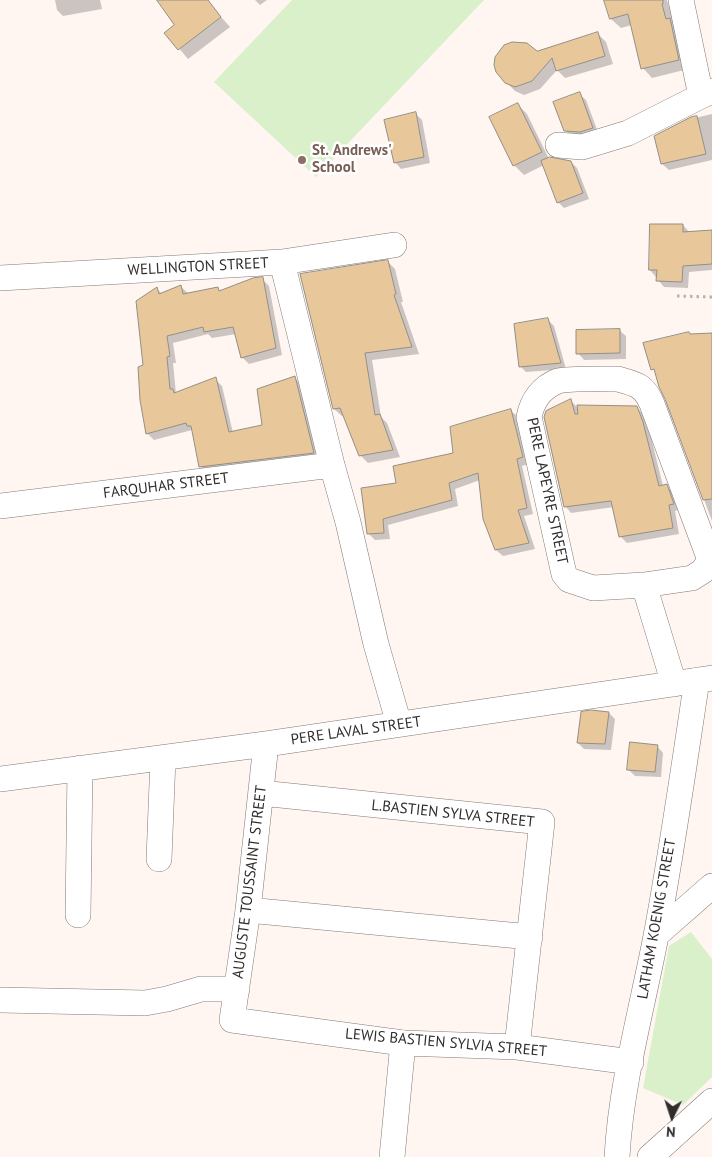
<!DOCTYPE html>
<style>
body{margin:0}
#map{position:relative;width:712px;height:1157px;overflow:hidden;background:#fff6f1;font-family:"PT Sans",sans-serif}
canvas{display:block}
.north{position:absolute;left:647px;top:1092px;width:50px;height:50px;-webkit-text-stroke:4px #fff;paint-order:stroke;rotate:184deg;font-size:14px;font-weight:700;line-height:20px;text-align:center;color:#312d2c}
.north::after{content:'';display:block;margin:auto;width:18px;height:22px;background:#312d2c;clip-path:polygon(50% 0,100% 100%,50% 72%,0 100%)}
</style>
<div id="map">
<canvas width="712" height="1157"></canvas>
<div class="north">N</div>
</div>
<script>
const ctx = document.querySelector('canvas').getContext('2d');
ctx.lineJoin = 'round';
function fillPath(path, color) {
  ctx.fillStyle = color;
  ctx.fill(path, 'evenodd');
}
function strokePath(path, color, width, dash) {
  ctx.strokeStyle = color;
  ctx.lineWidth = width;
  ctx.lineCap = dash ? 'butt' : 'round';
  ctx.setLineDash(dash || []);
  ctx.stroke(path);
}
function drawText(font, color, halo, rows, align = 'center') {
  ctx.font = font + ' "PT Sans",sans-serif';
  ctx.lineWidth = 5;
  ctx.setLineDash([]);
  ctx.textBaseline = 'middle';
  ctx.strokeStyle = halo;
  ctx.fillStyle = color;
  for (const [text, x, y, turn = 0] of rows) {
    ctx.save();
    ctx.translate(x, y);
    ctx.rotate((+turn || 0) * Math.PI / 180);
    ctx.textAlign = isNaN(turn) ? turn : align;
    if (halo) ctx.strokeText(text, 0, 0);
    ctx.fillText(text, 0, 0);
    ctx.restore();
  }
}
fillPath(new Path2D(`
 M292 0H484L316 177 214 82Z
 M691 932 712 959V1077L683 1105 643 1088 669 946Z`), '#daf0ca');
fillPath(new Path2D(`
 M55 0H100L102 9 63 16 57 10Z
 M158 0 207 1 230 27 188 59 166 33 176 25Z
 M255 0H267L260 5Z
 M605 0H667L688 69 652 78 643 68 632 25 621 28 611 19Z
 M598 34 606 42 613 64 565 78 557 70 540 89 524 95 515 91 506 82 537 53Z
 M579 94 586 100 599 135 572 137 565 130Z
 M518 105 527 114 549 159 571 162 577 168 589 199 564 208 558 202 544 165 524 175 514 165Z
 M416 114 422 120 430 163 401 169 395 162Z
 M712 114V160L669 170 662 164 691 119Z
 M683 225 690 233 712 231V270L689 272 688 288 664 287 650 270Z
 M388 262 395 269 403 302H401L419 354 372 360 381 417 387 423 400 457 368 463 360 455 345 416H342L334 409Z
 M262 279 269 286 282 355 249 364 242 357 236 334 212 338 208 334 173 343 176 363H173L176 394 215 379 222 386 233 433 263 426 295 378 302 385 320 459 207 473 200 466 192 430 154 440 147 433 145 366 157 289 162 294 181 287 188 293 217 288 221 292Z
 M547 319 554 326 566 369 526 372 520 366Z
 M619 330 626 336V359L584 360 578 353Z
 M691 335H712V521L657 373 653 369Z
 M570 400 579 409 637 408 643 414 649 429 663 486H666L673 492 679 510 675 511 679 534 627 543 620 536 614 507 571 513 565 506Z
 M510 410 517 416 529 464 522 466 533 514 524 516 535 549 503 556 496 550 480 480 455 489 458 506 388 525 390 539 375 540 368 533 398 484 454 454Z
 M609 713 615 719 611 750 584 749 578 743Z
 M657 746 663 753 661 777 635 776 629 770Z`), '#0003');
const building = new Path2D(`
 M157 0H208L221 17 178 50 164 33 174 25Z
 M604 0H663V4H662L666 19 670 18 679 60 641 69 628 14 610 19Z
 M598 32 605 56 556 71 552 58 532 81 515 87 505 83 496 72 494 65 495 57 504 45 512 42 527 43 537 51Z
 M580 92 593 128 580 132 564 131 553 102Z
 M518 103 542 152 513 166 489 117Z
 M416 112 424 157 394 163 384 120Z
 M697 116 706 154 661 164 654 136 691 117Z
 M550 157 571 161 583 193 557 203 541 161Z
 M650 224H683V232L712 230V264L683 266 682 282 656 281 657 270H649Z
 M388 260 396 294 394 295 412 347 365 353 375 415 380 414 393 450 359 456 340 408 333 409 300 274Z
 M263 277 276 348 241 358 233 327 204 332 203 327 167 336 170 356 167 357 170 389H173L174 393 216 377 229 432 262 425 257 389 295 376 314 453 199 467 191 426H187L186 423 146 434 140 400 138 367 143 365 136 301 157 287 159 294 181 285 183 294 218 287 219 291 253 278Z
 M548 318 561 363 519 367 514 324Z
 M620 329V353L576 354V330Z
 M689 332 690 334 712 333V499L703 500 665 399 659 387 654 369 651 370 643 343Z
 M571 399 575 414H578L577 405 637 406 643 422 659 486 667 484 674 504 669 505 673 528 619 537 611 501 564 507 544 417 546 411Z
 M511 409 523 457 517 459 527 508 518 510 529 543 495 550 483 519 478 473 449 483 452 500 383 519 384 533 367 534 361 488 396 483 393 466 453 453 450 427Z
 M591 710 609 712 605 744 577 743 581 712Z
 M630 742 658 745 655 772 627 770Z`);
fillPath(building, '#e8c89b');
strokePath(building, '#938e87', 1);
const minor = new Path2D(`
 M681 0 701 96 712 91
 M558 145 582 147 628 133 701 96
 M282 262 332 465 348 522 376 644 399 724
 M0 278 282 262 394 245
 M618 379C636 384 644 385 652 404L710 560 703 571 692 578 644 585 593 588 569 580 564 574 529 417C532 401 542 387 558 381 568 378 605 379 618 379Z
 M0 506 332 465
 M644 585 674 684
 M266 744 248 910 232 1020 403 1043 517 1047 631 1062
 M0 779 266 744 712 678
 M261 793 542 822 517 1047
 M159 859 163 758
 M248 910 530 937
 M78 915 80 768
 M656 935 712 886
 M0 1000 145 1003 167 999 201 989H237
 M392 1157 403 1043
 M617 1157C621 1083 642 1009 656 936 672 851 684 765 697 680
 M650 1157 712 1101`);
strokePath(minor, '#817975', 26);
strokePath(new Path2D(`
 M677 296 712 297`), '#b8b1ad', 3, [2.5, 4]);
strokePath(minor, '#fff', 25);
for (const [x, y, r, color] of [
 [302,160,5,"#8d6e63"]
]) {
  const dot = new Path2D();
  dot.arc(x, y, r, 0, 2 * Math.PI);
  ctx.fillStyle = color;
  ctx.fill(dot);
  strokePath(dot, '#fff', 2);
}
drawText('bold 15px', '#785e54', '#fff', [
 ["St. Andrews'",312,151],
 ["School",312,168]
], 'left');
drawText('15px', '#312d2c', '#fff', [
 ["WELLINGTON STREET",198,267,-3],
 ["FARQUHAR STREET",166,486,-7],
 ["PERE LAPEYRE STREET",547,491,78],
 ["PERE LAVAL STREET",356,731,-8],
 ["L.BASTIEN SYLVA STREET",453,814,6],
 ["AUGUSTE TOUSSAINT STREET",250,882,-83],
 ["LATHAM KOENIG STREET",657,919,-80],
 ["LEWIS BASTIEN SYLVIA STREET",446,1043,5]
]);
</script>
